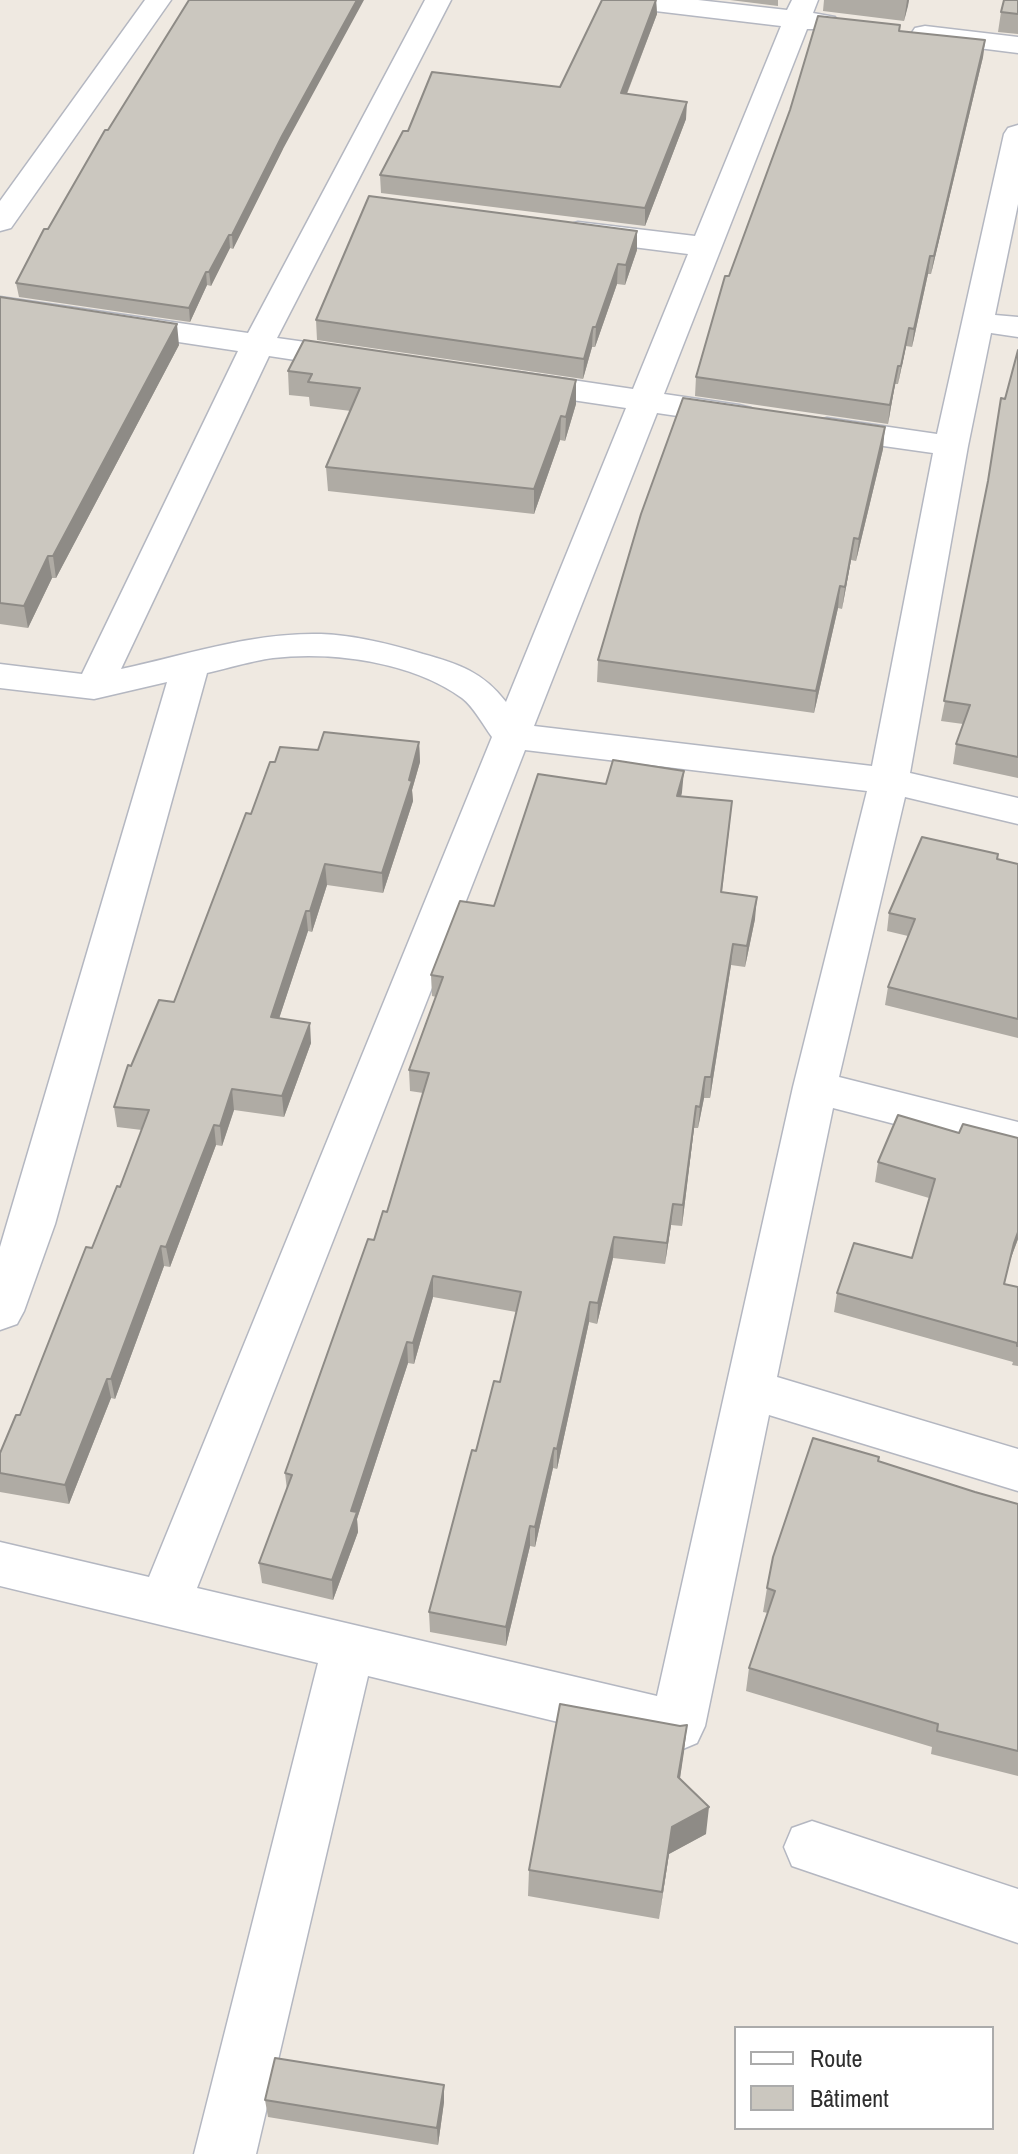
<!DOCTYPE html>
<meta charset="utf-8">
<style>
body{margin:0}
#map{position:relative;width:1018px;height:2154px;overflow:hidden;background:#efe9e1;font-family:"Archivo Narrow",sans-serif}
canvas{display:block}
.legend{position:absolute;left:734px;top:2026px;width:260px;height:104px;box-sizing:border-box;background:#fff;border:2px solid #ababab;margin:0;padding:10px 14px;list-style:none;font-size:24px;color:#2e2e2e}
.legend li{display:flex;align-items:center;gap:16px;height:40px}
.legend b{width:40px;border:2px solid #ababab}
</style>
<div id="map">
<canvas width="1018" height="2154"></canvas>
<ul class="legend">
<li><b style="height:10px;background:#fff"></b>Route</li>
<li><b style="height:22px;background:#cbc7bf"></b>Bâtiment</li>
</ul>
</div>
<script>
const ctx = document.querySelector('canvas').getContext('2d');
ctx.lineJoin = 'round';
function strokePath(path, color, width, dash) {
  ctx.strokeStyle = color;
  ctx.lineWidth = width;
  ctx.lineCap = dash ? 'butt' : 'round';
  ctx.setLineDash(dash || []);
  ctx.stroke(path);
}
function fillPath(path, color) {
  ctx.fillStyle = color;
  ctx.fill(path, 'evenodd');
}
const minor = new Path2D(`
 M145 0H171L11 228 0 231V201Z
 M425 0H451L277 338 355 349 366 352 371 359 366 366 355 369 269 356 121 669C186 655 253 632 321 634 355 635 390 644 423 654 459 664 483 672 506 702L626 408 518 392 506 389 502 382 506 375 518 372 633 389 688 254 578 240 567 237 563 231 567 225 578 222 695 236 781 26 630 8 621 6 617 0H698L787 10 792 0H818L813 13 835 17 839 23 835 29H807L664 394 739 405 751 408 756 415 751 422 739 425 657 413 534 726 872 766 933 453 827 438 815 435 810 428 815 421 827 418 937 434 1004 134 1008 128 1018 125V204L995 315 1018 317V337L991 333 968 446 910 773 1018 798V824L905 797 839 1077 1018 1122V1156L833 1108 777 1377 1018 1449V1491L769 1415 705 1726 697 1743 678 1751 368 1676 256 2154H194L318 1663 0 1586V1542L149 1577 492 737C483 725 474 707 462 698 412 662 333 651 273 658 251 661 229 668 207 673L55 1224 24 1311 17 1324 0 1330V1247L167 682 94 699 0 688V664L82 674 238 351 0 315V297L248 333ZM525 750 867 791 793 1087 657 1696 197 1588Z
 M925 26 1018 37V53L915 40 911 34 915 28Z
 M812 1821 1018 1889V1943L792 1866 784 1847 792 1828Z`);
strokePath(minor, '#b4b7c1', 3);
fillPath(minor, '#fff');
fillPath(new Path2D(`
 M656 0 657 14 627 94 686 119 645 226 381 193 380 175 408 131 560 87Z
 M730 0H778V6Z
 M824 0H909L904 21 823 11Z
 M1018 0V34L998 32 1001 12Z
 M899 31 985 40 983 57 931 274H928L912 347 906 346 898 384H895L888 424 695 396 696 377 729 276Z
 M283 149 233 249 230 248 211 286 207 285 190 322 19 297 16 283 48 229Z
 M637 250 625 285 617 284 595 347H592L583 379 317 340 316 320Z
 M0 297 179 345 56 578H52L28 628 0 624Z
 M1018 350V778L953 764 956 744 963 724 941 721 1005 399Z
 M288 371 576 380V404L565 441 560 440 534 514 328 491 326 467 351 411 310 406 309 397 289 395Z
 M883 449 856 561 851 560 842 609 838 608 814 713 597 682 598 660Z
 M419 742 420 762 412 790 413 801 383 893 327 885 312 932 308 931 279 1018 311 1043 284 1117 234 1110 222 1146 216 1145 170 1267 164 1266 115 1399 111 1398 69 1504 0 1492V1453L20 1415 92 1248 120 1187 142 1130 117 1127 114 1107 131 1066 174 1002 251 814 275 762 318 750Z
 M606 784 682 792 681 796 730 822 722 892 755 919 745 967 731 965 710 1098H704L698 1128H694L682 1226 671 1225 665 1264 613 1258 597 1324 589 1322 557 1469 553 1468 535 1547 530 1546 506 1646 430 1632 429 1612 476 1451 500 1382 516 1312 433 1297 414 1364 408 1363 357 1519 358 1532 333 1600 262 1583 259 1563 287 1490 285 1473 374 1240 387 1212 423 1093 410 1091 409 1070 436 997 432 996 431 975Z
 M998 859 1018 864V1038L885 1005 888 987 908 936 887 931 889 913Z
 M959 1133 1018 1138V1239L1009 1263 1004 1284 1018 1287V1366L1012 1365 1013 1362 834 1312 837 1293 912 1258 929 1198 875 1182 878 1162Z
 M879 1461 975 1492 1018 1504V1776L931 1754 932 1747 746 1691 749 1668 768 1613 763 1612 767 1588Z
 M687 1725 680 1778 706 1834 669 1854 659 1919 528 1896 529 1870 680 1726Z
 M265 2100 444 2102 438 2145 268 2117Z`), '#afaba4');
fillPath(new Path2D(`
 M357 0H364L283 149 233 249 232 235 282 136Z
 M656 0 657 14 620 111 621 93Z
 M907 0H909L908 6 904 21Z
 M985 40 983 57 931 274 934 256Z
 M687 102 686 119 645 226V208Z
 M637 231V250L625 285 626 265Z
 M229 235 230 248 211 286 209 272Z
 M930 256 928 274 912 347 914 329Z
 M618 264 617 284 595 347 596 327Z
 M206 272 207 285 190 322 189 308Z
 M177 324 179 345 56 578 53 556Z
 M593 327 592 347 583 379 584 359Z
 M909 328 906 346 898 384 901 366Z
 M898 366 895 384 888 424 890 405Z
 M576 380V404L565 441 566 417Z
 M561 416 560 440 534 514V489Z
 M885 427 883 449 856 561 859 539Z
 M854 538 851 560 842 609 845 587Z
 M48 556 52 578 28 628 24 606Z
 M840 586 838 608 814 713 816 691Z
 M419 742 420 762 412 790 413 801 383 893 382 873Z
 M684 771 682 792 676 817 677 796Z
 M325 864 327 885 312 932 310 911Z
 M757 897 755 919 745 967 747 946Z
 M306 911 308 931 273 1037 271 1017Z
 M733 944 731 965 710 1098 711 1077Z
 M310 1023 311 1043 284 1117 282 1096Z
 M705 1077 704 1098 698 1128 700 1107Z
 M232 1089 234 1110 222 1146 220 1126Z
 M696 1106 694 1128 682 1226 683 1205Z
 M214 1125 216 1145 170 1267 166 1247Z
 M673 1204 671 1225 665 1264 667 1243Z
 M1018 1232V1239L1009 1263 1014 1243Z
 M614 1237 613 1258 597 1324 598 1303Z
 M161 1246 164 1266 115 1399 111 1379Z
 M433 1276V1297L414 1364 413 1343Z
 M590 1302 589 1322 557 1469V1449Z
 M407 1342 408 1363 357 1519 358 1532 333 1600 332 1580 351 1511Z
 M107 1379 111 1398 69 1504 65 1485Z
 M554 1448 553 1468 535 1547V1527Z
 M530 1526V1546L506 1646V1627Z
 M687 1725 684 1752 676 1804 678 1777Z
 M709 1807 706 1834 669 1854 659 1919 672 1827Z
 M444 2085V2102L438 2145 437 2128Z`), '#8e8b86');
const building = new Path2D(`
 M189 0H357L282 136 232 235H229L209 272H206L189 308 16 283 44 229H48L105 130H108Z
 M602 0H656L621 93 687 102 645 208 380 175 403 131H408L432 72 560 87Z
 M1004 0H1018V14L1001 12Z
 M818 16 900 25 899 31 985 40 934 256H930L914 329 909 328 901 366H898L890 405 696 377 725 276H729L790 110Z
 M369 196 637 231 626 265 618 264 596 327H593L584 359 316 320Z
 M0 297 177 324 53 556H48L24 606 0 603Z
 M304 340 576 380 566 417 561 416 534 489 326 467 360 388 308 382 312 374 288 371Z
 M1018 350V757L956 744 970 705 944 701 988 481 1001 398 1005 399Z
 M683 398 885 427 859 539 854 538 845 587 840 586 816 691 598 660 641 514Z
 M324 732 419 742 409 780 412 781 382 873 325 864 310 911H306L271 1017 310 1023 282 1096 232 1089 220 1126 214 1125 166 1247 161 1246 111 1379H107L65 1485 0 1473V1453L16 1415H20L86 1247 92 1248 117 1186 120 1187 149 1110 114 1107 128 1065 131 1066 159 1000 174 1002 246 813 251 814 270 762H275L280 747 318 750Z
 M613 760 684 771 677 796 732 801 721 892 757 897 747 946 733 944 711 1077H705L700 1107 696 1106 683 1205 673 1204 667 1243 614 1237 598 1303 590 1302 557 1449 554 1448 535 1527 530 1526 506 1627 429 1612 472 1450 476 1451 494 1381 500 1382 521 1292 433 1276 413 1343 407 1342 351 1511 357 1512 332 1580 259 1563 292 1475 285 1473 368 1239 374 1240 383 1211 387 1212 429 1073 409 1070 443 977 431 975 460 901 494 906 538 774 606 784Z
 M922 837 998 854 997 859 1018 864V1019L888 987 915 919 889 913Z
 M898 1115 959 1133 963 1124 1018 1138V1232L1014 1243 1004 1284 1018 1287V1346H1017V1343L837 1293 854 1243 912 1258 935 1179 878 1162Z
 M813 1438 879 1457 878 1461 975 1492 1018 1504V1751L937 1731 938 1724 749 1668 775 1591 767 1588 773 1557Z
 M560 1704 680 1726 687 1725 678 1777 709 1807 672 1827 662 1892 529 1870Z
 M275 2058 444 2085 437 2128 265 2100Z`);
fillPath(building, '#cbc7bf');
strokePath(building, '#8e8b86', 2);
</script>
